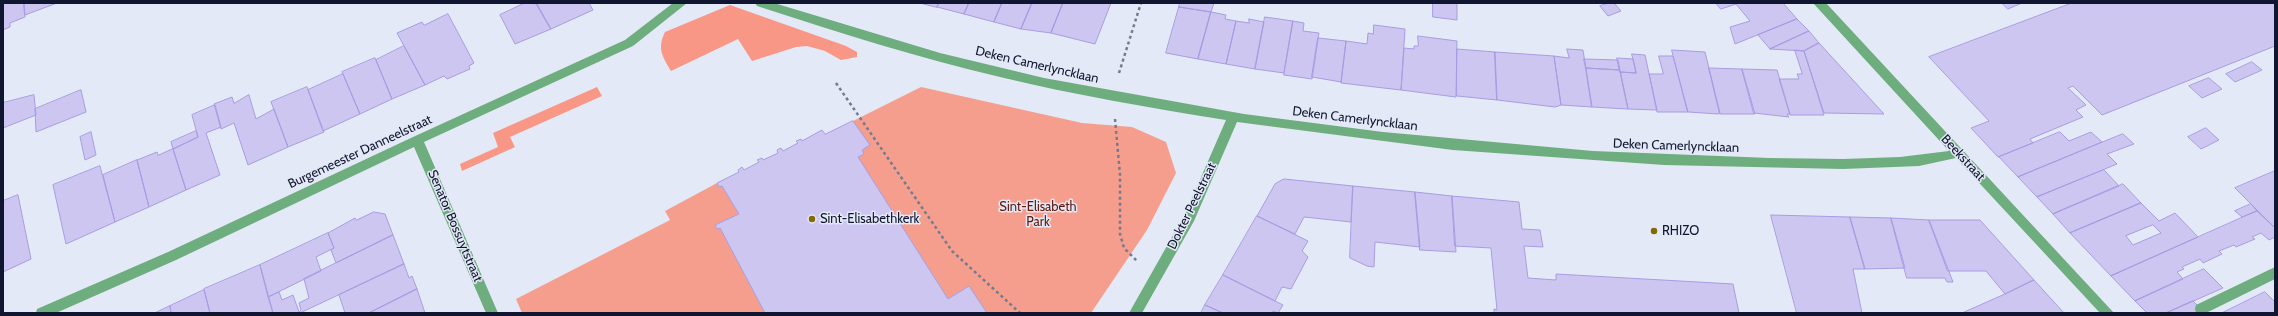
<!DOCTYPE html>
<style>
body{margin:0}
#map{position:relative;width:2278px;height:316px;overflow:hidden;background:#e4e9f7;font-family:Cabin,sans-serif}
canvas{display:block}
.frame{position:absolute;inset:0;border:4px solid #10162f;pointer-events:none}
</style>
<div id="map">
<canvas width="2278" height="316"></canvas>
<div class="frame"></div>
</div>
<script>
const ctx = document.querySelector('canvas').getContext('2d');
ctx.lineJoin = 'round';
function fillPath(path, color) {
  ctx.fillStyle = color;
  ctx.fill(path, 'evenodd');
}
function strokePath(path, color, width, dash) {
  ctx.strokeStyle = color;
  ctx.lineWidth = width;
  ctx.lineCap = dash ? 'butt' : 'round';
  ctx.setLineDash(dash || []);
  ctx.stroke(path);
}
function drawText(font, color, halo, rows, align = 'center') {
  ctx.font = font + ' Cabin,sans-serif';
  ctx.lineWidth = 3;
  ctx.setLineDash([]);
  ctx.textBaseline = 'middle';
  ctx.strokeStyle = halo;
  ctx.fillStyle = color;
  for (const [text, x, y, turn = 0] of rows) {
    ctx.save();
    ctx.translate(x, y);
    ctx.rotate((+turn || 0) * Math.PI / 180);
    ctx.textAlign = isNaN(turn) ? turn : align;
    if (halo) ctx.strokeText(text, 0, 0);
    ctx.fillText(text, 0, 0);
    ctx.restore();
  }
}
fillPath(new Path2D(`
 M921 87 1082 123 1132 127 1166 142 1176 173 1147 230 1091 313H987L969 286 948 299 858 157 864 154 862 150 865 148 853 121Z
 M717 183 722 186 739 214 715 225 717 229 720 228 765 313H522L516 299 670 220 665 211Z`), '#f59e8e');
fillPath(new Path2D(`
 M730 5 846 46 857 52V57L841 60 825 51 807 46 796 47 752 61 738 39 671 71C662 56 657 48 665 32Z
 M597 87 602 96 510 137 515 147 462 171 460 164 498 147 493 133Z`), '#f89785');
const building = new Path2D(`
 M3 3H24L25 17 10 23V27L3 30Z
 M24 3H57L25 15Z
 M525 3 537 4 551 29 515 44 500 15Z
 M536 3H589L593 10 551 29Z
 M920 3H939L937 7Z
 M939 3H969L964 14 937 7Z
 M969 3H1002L994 22 964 14Z
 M1002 3H1032L1021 29 994 22Z
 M1032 3H1063L1051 33 1021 29Z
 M1063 3H1111L1095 44 1051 33Z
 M1180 3H1214L1211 12 1179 7Z
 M1433 3H1457V20L1433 17Z
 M1609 3H1614L1621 11 1608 16 1600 6Z
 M1716 3H1739L1721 9Z
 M1739 3H1783L1797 19 1735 44 1730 27 1750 21 1736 4Z
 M2002 3H2022L2008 9Z
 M2072 3H2275V46L2102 115 2073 86 2068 88 2086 105 2076 110 2083 117 2030 139 2033 143 1998 157 1971 128 1989 121 1929 57Z
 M1179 7 1211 12 1198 59 1166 53Z
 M1211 12 1226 15 1225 19 1236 21 1226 64 1198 59Z
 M448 14 474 63 469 66 470 69 447 79 444 76 425 85 397 33 422 22 424 25Z
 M1265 17 1293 21 1284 73 1255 69Z
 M1249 19 1264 22 1255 69 1226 64 1236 21 1249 23Z
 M1797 19 1809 31 1770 49 1758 35Z
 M1293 21 1304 23 1303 31 1319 33 1312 79 1284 75Z
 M1374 25 1405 29 1401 90 1341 83 1346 41 1367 44 1368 33 1373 34Z
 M1809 31 1819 43 1804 51 1770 49Z
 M1418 36 1457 41 1456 97 1401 90 1404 48 1414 49V46H1418Z
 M1318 38 1346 41 1341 82 1312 77Z
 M1819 43 1884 114 1824 113 1804 51Z
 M404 46 425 85 392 99 376 60Z
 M1457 49 1495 52 1497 100 1457 96Z
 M1567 49 1583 50 1592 107 1561 105 1554 56 1569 58Z
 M1672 50 1705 52 1720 113 1718 114 1688 112Z
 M1795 50 1804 51 1824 115H1790L1779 79H1799L1797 74H1802Z
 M1495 52 1554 56 1561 105 1555 107 1497 100Z
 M1632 54 1645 55 1657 110 1628 109 1620 72 1636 73Z
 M1659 56H1673L1688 112H1657L1649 74H1663Z
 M375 58 392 99 360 114 342 72Z
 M1617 58 1633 59 1636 73 1620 72Z
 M1584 59 1618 60 1620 70 1586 68Z
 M2252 62 2262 70 2235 82 2226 74Z
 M1586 68 1620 70 1628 109 1592 107Z
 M1709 68 1742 69 1755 114H1720Z
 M1742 69 1777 70 1790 114H1787L1789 117 1754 113Z
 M343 74 360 114 323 131 308 90Z
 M2209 78 2222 89 2202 98 2189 86Z
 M307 87 324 132 288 147 271 102Z
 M81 90 86 112 36 132 35 109Z
 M34 95 36 115 3 128V103Z
 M249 95 256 119 274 109 288 147 248 165 234 123 221 129 214 104 232 97 234 103Z
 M215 105 221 127 206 133 220 175 186 190 173 149 198 137 192 115Z
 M853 121 870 145 862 150 864 154 858 157 948 299 969 286 987 313H765L720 228 717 229 715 225 739 214 722 186 719 187 717 183 739 172 738 170 742 167 744 170 759 162 757 160 762 158 763 160 778 153 777 150 781 148 783 151 798 143 796 141 801 139 802 141 822 130 825 134Z
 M2206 128 2219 140 2201 149 2188 137Z
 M196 131 198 137 173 149 171 142Z
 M91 132 96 155 85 160 80 137Z
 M2060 132 2069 141 2091 132 2102 142 2018 177 1999 157Z
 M2123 134 2134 144 2107 154 2117 164 2037 197 2018 177Z
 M173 149 186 190 149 207 137 160 157 152 158 155Z
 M137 160 149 207 115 222 103 175Z
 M100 166 115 222 66 244 53 185Z
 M2104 170 2119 186 2053 214 2037 197Z
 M2275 171V228L2235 188Z
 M1284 179 1353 186 1351 222 1304 217 1295 234 1257 216 1275 184Z
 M2123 184 2141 203 2070 233 2053 214Z
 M1353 186 1415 192 1420 247 1375 242 1374 267 1367 266 1350 258Z
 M1415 192 1452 196 1456 252 1420 250Z
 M18 195 31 259 3 272V201Z
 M1452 196 1519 202 1522 229 1540 230 1543 247 1524 246 1528 278 1556 280V274L1733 284 1739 313H1494V309L1497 310 1491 248 1455 246Z
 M2141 203 2159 221 2175 213 2198 237 2111 276 2070 233ZM2153 225 2161 233 2133 245 2126 236Z
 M2251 204 2257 211 2242 217 2235 211Z
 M2257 211 2275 228V237L2269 240 2261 233 2252 237 2255 239 2236 247 2234 245 2219 251 2222 254 2203 263 2200 259 2182 267 2184 269 2177 272 2183 279 2135 301 2111 276Z
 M374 212 385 214 393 235 336 263 331 250 334 248 328 233 355 218 356 220Z
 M1771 215 1850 217 1865 269H1853L1862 313H1797Z
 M1257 216 1308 241 1302 251 1308 257 1291 289 1282 287 1275 301 1223 275Z
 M1850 217 1891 218 1905 268 1865 269Z
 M1891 218 1929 220 1953 282H1947L1945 278H1907Z
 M1929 220H1980L2034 280 2005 294 1986 271H1948Z
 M328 233 334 248 316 257 321 271 268 297 260 265Z
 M393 235 404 264 300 313H273L268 297 279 292 282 300 293 295 299 312 301 310 299 303 309 298 304 279Z
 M404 264 409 278 412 276 417 289 369 313H345L339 295Z
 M260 265 273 313H210L204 289Z
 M2204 269 2223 288 2166 313H2147L2135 301Z
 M1223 275 1283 305 1278 313 1273 311 1272 313H1223L1205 305Z
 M2034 280 2064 313H1962L2005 294Z
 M417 289 425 313H369Z
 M204 290 210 313H171L170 306Z
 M2265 292 2275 302V313H2222Z
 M2193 301 2205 313H2166Z
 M1205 305 1223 313H1201Z
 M170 306 171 313H155Z`);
fillPath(building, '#ccc6f1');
strokePath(building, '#a79ce2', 1);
strokePath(new Path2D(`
 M1119 73 1141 3
 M836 83 952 251 1020 313
 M1115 119 1120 175V234L1124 248 1138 262`), '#757b8f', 2.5, [3, 3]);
fillPath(new Path2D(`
 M2275 267V279L2206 313H2196L2195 309 2196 305Z`), '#6ead7e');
fillPath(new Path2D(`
 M673 3H687L633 46 424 142 498 313H486L414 147 176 260 56 313H36L37 309 168 252 413 137 625 40Z
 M755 3H774L940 53 1044 78 1244 114 1383 132 1593 151 1770 158 1843 159 1900 157 1949 151 1813 3H1826L2114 313H2100L1956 158 1919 166 1843 169 1664 165 1453 150 1237 122 1194 221 1142 313H1129L1185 214 1226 120C1150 108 1075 95 1000 77 918 58 838 32 757 6Z`), '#6ead7e');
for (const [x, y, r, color] of [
 [812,219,4,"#836902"],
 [1654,231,4,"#836902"]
]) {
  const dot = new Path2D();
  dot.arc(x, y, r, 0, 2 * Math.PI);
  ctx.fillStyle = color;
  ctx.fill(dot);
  strokePath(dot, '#e4e9f7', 1.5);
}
drawText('13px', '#10162f', '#e4e9f7', [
 ["Deken Camerlyncklaan",1037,65,13],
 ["Deken Camerlyncklaan",1355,119,7],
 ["Deken Camerlyncklaan",1676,146,2],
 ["Burgemeester Danneelstraat",360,152,-25],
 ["Beekstraat",1963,158,47],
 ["Dokter Peelstraat",1192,206,-64],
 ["Senator Bossuytstraat",455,226,67]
]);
drawText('13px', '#61170c', '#e4e9f7', [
 ["Sint-Elisabeth",1038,207],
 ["Park",1038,222]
]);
drawText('13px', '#10162f', '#e4e9f7', [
 ["Sint-Elisabethkerk",820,219],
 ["RHIZO",1662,231]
], 'left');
</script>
